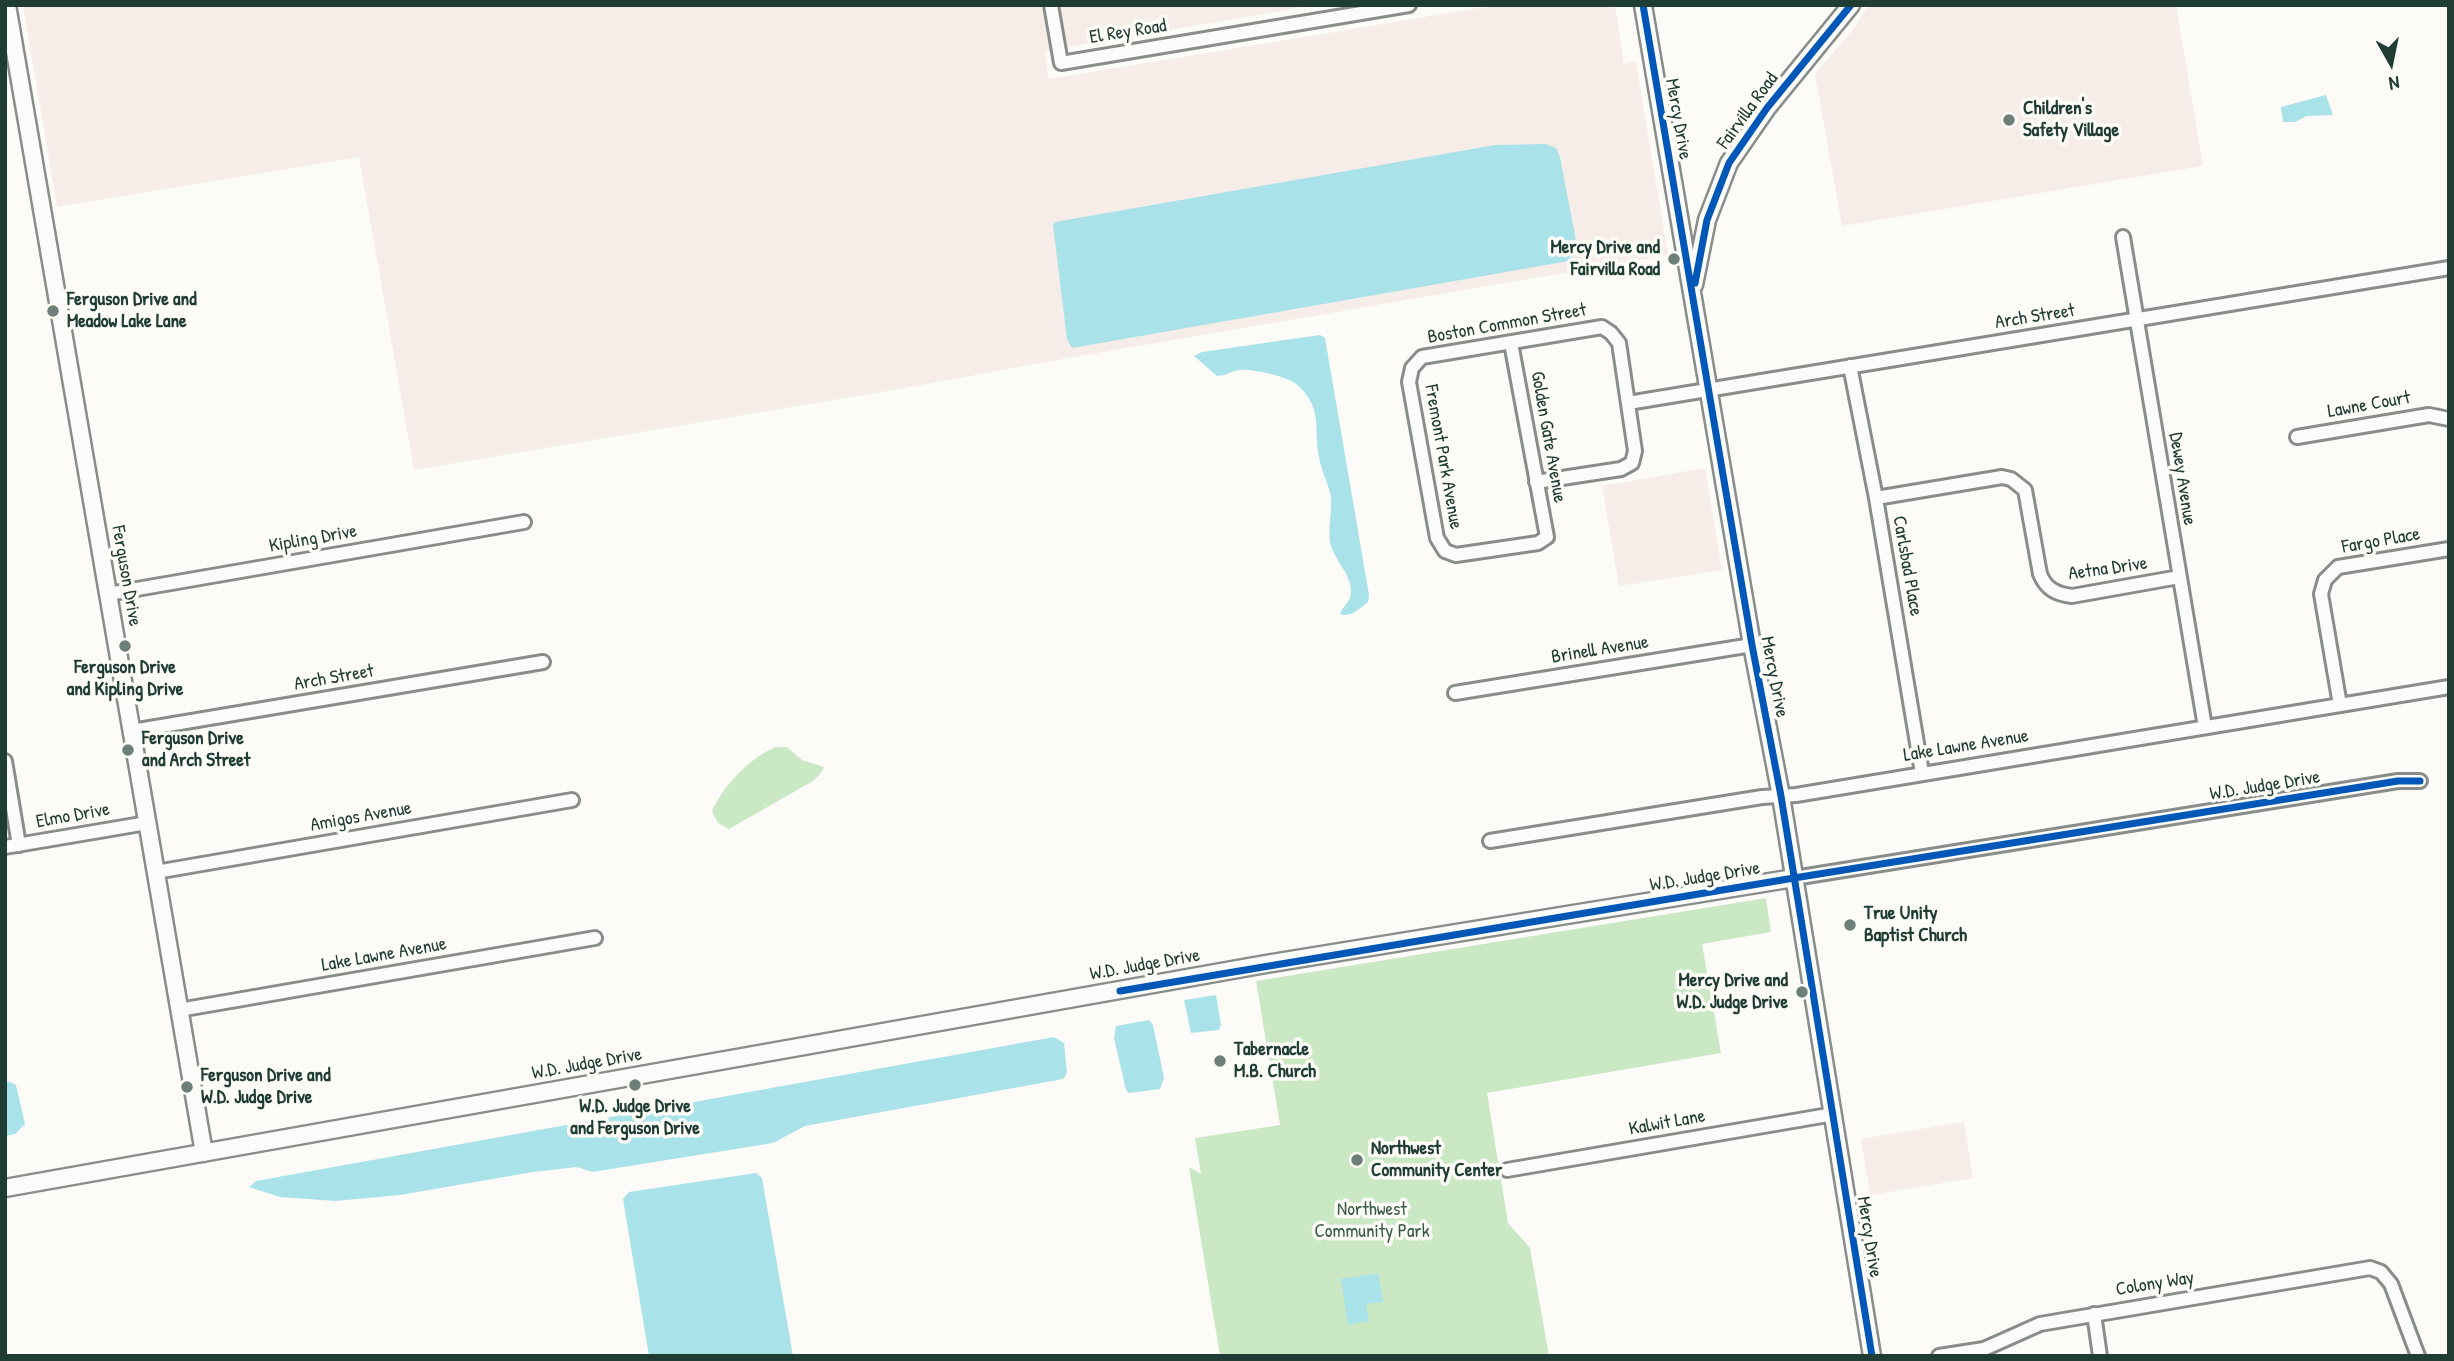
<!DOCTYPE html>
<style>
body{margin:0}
#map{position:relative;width:2454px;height:1361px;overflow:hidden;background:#fcfbf8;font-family:"Patrick Hand",sans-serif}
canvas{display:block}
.frame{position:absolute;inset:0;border:7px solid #1f3d34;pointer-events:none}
.north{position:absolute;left:2356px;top:28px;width:70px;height:70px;-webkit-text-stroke:5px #fdfcf7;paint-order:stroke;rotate:171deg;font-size:19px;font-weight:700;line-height:28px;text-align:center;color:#1f3d34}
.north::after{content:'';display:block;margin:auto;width:24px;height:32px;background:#1f3d34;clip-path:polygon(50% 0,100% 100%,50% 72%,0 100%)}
</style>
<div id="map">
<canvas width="2454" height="1361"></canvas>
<div class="frame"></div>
<div class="north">N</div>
</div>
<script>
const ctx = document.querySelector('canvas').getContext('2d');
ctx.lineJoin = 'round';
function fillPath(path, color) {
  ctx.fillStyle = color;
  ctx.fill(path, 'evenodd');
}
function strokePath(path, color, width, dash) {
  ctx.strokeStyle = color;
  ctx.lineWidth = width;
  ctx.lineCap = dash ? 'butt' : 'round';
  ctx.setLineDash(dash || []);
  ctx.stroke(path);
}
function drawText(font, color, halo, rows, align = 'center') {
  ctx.font = font + ' "Patrick Hand",sans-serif';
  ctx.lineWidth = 7;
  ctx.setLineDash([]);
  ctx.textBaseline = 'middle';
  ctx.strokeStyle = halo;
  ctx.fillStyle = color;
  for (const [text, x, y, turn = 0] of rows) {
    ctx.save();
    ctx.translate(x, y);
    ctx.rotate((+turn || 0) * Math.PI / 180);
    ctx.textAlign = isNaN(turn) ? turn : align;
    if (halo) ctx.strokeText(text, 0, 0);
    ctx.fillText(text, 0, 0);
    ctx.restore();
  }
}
fillPath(new Path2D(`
 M23 5H1317L1045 51 1049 79 1498 5H1615L1624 64 1636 62 1668 255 1051 361 888 391 414 470 359 157 57 207Z
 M1869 5H2176L2203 166 1842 226 1815 74 1851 32Z
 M1705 468 1722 570 1619 586 1602 486Z
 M1964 1122 1973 1178 1870 1195 1861 1139Z`), '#f6ede8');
fillPath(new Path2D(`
 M776 747H787L802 760 824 767 821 773 813 781 729 829 718 823 712 811C724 785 749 758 776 747Z
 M1766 898 1771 932 1702 944 1721 1053 1487 1093 1508 1223 1530 1248 1549 1356H1220L1189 1167 1201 1174 1195 1138 1280 1125 1256 981Z`), '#cbe8c5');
fillPath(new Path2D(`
 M2326 95 2333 115 2307 116 2295 122H2283L2281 107Z
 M1546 144 1556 148 1560 157 1578 251 1569 261 1072 348 1067 339 1053 225 1055 222 1495 145Z
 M1320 335 1325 338 1369 595 1368 602C1360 608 1351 618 1340 614 1343 605 1352 601 1351 591 1351 573 1333 559 1330 542 1328 528 1332 512 1331 498 1329 484 1321 471 1319 457 1313 427 1324 407 1295 383 1285 376 1250 368 1238 370 1230 372 1225 376 1217 376L1194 356 1202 352Z
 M1216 995 1221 1025 1219 1030 1191 1033 1184 1000Z
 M1149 1020 1153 1025 1164 1078 1160 1089 1129 1093 1126 1090 1114 1038 1116 1026Z
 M1054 1037 1064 1043 1067 1073 1063 1079 805 1126 773 1143 592 1172 577 1167 533 1172 400 1195 335 1201 280 1197 249 1187 256 1181Z
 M5 1080 16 1085 25 1124 15 1134 5 1136Z
 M756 1173 762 1178 793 1356H649L623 1199 629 1192Z
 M1378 1273 1383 1302 1366 1304 1369 1321 1348 1325 1341 1279Z`), '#aae2e9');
const minor = new Path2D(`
 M1051 5 1061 63 1409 5
 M2123 237 2205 727
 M1511 343 1547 537 1538 543 1456 555 1445 551 1437 538 1409 382 1412 368 1422 357 1602 327 1611 333 1619 343 1635 451 1632 463 1621 469 1536 482
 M1850 366 1876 498 1922 773
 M1628 403 2449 268
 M2297 437 2429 415 2449 419
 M1876 498 2002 477 2011 479 2025 490 2040 574C2046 589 2056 594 2072 596L2179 577
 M108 594 524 522
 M1455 693 1752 645
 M2340 705 2321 594 2325 580 2338 567 2449 549
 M132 731 543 662
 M5 761 19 845
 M1490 841 1762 797 1796 795 2449 687
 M5 847 147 823
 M156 872 572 800
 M1794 878 2398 781H2420
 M179 1010 595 938
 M1507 1170 1834 1114
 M2094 1314 2100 1356
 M1939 1356 1984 1349 2040 1324 2370 1268 2381 1272 2391 1284 2418 1356`);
const tertiary = new Path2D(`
 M7 5 204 1153
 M1643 5 1752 645 1781 796 1872 1356
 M1694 285 1707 220 1729 163 1767 108 1851 5
 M5 1188 1266 964 1794 878`);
strokePath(minor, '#888d8a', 18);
strokePath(tertiary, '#888d8a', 21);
strokePath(minor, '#fbfbf9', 12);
strokePath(tertiary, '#fbfbf9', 16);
strokePath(new Path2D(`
 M1643 5 1752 645 1781 796 1872 1356
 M1695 283 1707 220 1729 163 1767 108 1851 5
 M1120 991 1794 878 2398 781H2420`), '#0057b8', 7);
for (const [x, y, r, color] of [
 [2009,120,7,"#6c8079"],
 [1674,259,7,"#6c8079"],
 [53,311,7,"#6c8079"],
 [125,646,7,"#6c8079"],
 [128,750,7,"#6c8079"],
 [1850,925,7,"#6c8079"],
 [1802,992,7,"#6c8079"],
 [1220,1061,7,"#6c8079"],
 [635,1085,7,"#6c8079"],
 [187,1087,7,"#6c8079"],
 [1357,1160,7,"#6c8079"]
]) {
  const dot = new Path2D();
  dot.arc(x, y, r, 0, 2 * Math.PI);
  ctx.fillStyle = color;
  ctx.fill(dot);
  strokePath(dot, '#fdfcf7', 2.5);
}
drawText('19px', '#1f3d34', '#fdfcf7', [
 ["El Rey Road",1128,32,-9],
 ["Fairvilla Road",1748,111,-54],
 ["Mercy Drive",1678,119,80],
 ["Arch Street",2035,317,-9],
 ["Boston Common Street",1507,324,-10],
 ["Lawne Court",2369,405,-10],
 ["Golden Gate Avenue",1548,437,80],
 ["Fremont Park Avenue",1443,457,80],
 ["Dewey Avenue",2182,479,81],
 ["Kipling Drive",313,539,-10],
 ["Fargo Place",2381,541,-10],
 ["Carlsbad Place",1907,566,80],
 ["Aetna Drive",2108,569,-8],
 ["Ferguson Drive",126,576,80],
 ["Brinell Avenue",1600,650,-9],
 ["Mercy Drive",1774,677,79],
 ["Arch Street",334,678,-10],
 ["Lake Lawne Avenue",1966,746,-9],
 ["W.D. Judge Drive",2265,786,-9],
 ["Elmo Drive",73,816,-10],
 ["Amigos Avenue",361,817,-10],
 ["W.D. Judge Drive",1705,877,-9],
 ["Lake Lawne Avenue",384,955,-10],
 ["W.D. Judge Drive",1145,965,-10],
 ["W.D. Judge Drive",587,1064,-10],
 ["Kalwit Lane",1667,1123,-10],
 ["Mercy Drive",1869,1237,81],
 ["Colony Way",2155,1284,-9]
]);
drawText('bold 19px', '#1f3d34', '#fdfcf7', [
 ["Children's",2023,109],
 ["Safety Village",2023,131],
 ["Mercy Drive and",1660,248,"right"],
 ["Fairvilla Road",1660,270,"right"],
 ["Ferguson Drive and",67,300],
 ["Meadow Lake Lane",67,322],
 ["Ferguson Drive",125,668,"center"],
 ["and Kipling Drive",125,690,"center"],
 ["Ferguson Drive",142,739],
 ["and Arch Street",142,761],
 ["True Unity",1864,914],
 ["Baptist Church",1864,936],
 ["Mercy Drive and",1788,981,"right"],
 ["W.D. Judge Drive",1788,1003,"right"],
 ["Tabernacle",1234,1050],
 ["M.B. Church",1234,1072],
 ["Ferguson Drive and",201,1076],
 ["W.D. Judge Drive",201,1098],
 ["W.D. Judge Drive",635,1107,"center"],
 ["and Ferguson Drive",635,1129,"center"],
 ["Northwest",1371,1149],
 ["Community Center",1371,1171]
], 'left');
drawText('19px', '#395c49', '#fdfcf7', [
 ["Northwest",1372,1210],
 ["Community Park",1372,1232]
]);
</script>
